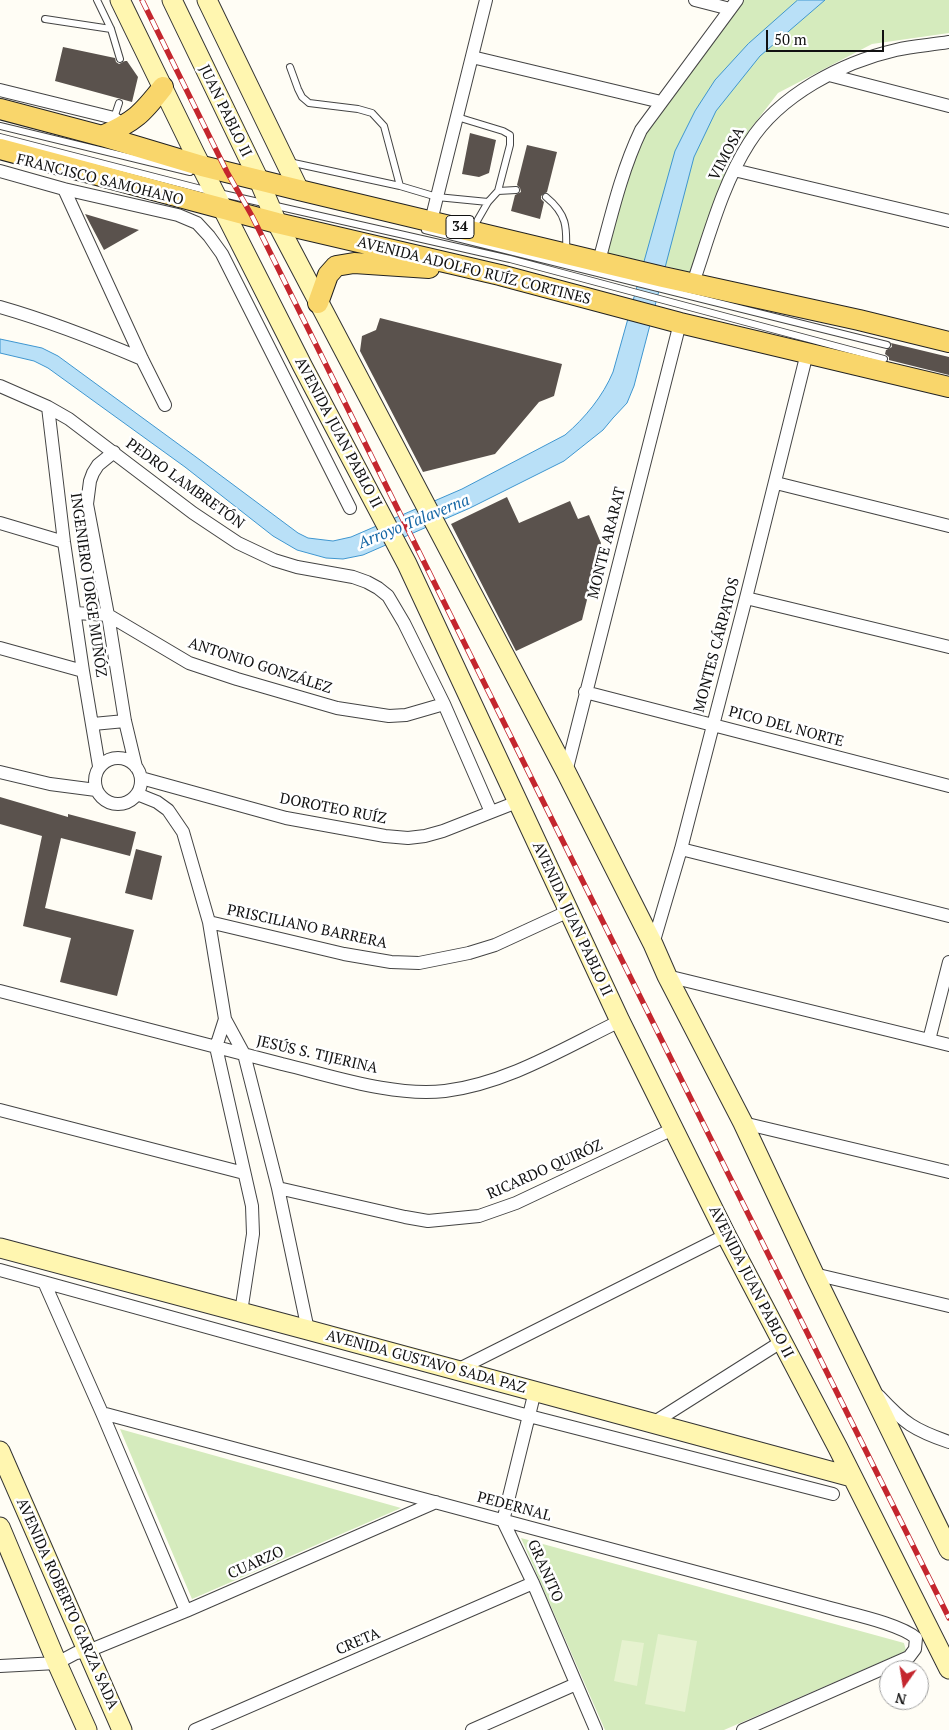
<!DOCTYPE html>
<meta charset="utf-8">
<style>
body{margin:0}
#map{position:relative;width:949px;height:1730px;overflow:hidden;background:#fffdf5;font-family:"PT Serif",serif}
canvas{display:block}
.north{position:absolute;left:879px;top:1660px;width:50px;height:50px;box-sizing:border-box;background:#fff;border:1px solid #a0a0a0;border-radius:50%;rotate:193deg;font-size:14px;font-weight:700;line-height:20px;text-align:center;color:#111}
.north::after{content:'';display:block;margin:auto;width:18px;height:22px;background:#c4262e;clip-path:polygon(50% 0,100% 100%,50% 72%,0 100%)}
.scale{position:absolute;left:766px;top:30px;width:118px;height:22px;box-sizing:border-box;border:2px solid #111;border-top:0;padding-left:6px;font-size:15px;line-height:18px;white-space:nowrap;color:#111;-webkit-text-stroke:4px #fff;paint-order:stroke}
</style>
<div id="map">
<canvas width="949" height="1730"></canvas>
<div class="north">N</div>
<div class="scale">50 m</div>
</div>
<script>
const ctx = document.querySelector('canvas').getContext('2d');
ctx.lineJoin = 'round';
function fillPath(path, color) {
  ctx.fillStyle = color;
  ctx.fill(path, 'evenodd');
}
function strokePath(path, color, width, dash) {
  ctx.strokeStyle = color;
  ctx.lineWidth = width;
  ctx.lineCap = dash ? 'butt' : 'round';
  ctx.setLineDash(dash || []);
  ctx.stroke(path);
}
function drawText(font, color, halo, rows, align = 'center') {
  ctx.font = font + ' "PT Serif",serif';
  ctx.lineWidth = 5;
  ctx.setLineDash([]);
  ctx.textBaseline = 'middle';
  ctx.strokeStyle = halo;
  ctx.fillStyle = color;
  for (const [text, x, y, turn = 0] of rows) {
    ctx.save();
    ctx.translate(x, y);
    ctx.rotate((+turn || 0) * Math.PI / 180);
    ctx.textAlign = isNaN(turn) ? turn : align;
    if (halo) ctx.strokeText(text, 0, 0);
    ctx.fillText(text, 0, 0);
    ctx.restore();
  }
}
fillPath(new Path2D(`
 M744 0H949V33L872 44 778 93 735 149 693 274 666 266 605 253 634 153 645 129 733 12Z
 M120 1429 401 1508 192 1599Z
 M521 1538 904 1643 906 1651 724 1730H605Z`), '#d5ebbd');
fillPath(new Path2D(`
 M658 1634 697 1641 685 1712 645 1704Z
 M622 1640 644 1643 637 1686 614 1681Z`), '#e6f2cf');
const water = new Path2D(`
 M798 0H825L760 56 716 111 694 157 634 386 627 403 613 418 603 430 564 461 470 508 363 555 343 559 326 558 297 550 273 536 185 467 48 368 34 361 0 353V339L42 348 58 356 196 457 298 533 308 538 333 541 351 537 462 489 565 435C585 418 603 396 613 372L675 151 695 111 715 80 748 44Z`);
fillPath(water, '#b9e0f7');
strokePath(water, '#3f96cf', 1);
fillPath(new Path2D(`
 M63 47 115 58 116 62 119 64 125 61H127L138 77 132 102 55 81Z
 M470 133 496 140 489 173 479 177 462 174Z
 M527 145 557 152 547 192 541 196V199L544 202 540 219 511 211 515 195 521 192 520 188 517 185Z
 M85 214 139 230 104 250Z
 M380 318 562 364 554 396 539 402 495 454 423 472 360 351 362 336 376 330Z
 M891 343 949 357V375L889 360V357L885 354 886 350 892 347Z
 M507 497 519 523 570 501 578 519 589 515 601 543 582 620 516 651 451 524Z
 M0 797 68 817V814L136 832 130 856 61 838 45 908 134 930 117 996 60 982 71 938 23 926 42 836 0 824Z
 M136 849 162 856 152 900 125 893Z`), '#5a524d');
const lane = new Path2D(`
 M97 0 111 29 120 59
 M45 19 111 29
 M290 67 298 89 302 97 309 103 358 109 372 113 384 126 400 186
 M457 117 503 131 510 135V145L498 191
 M114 118 119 103
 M0 126 190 172
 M0 137 209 191
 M289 162 400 186 437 197 488 202
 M219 193 510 259 884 359
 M546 197C567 214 567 227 566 252
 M473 228 488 202 498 191 516 190
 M425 230 887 345`);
const street = new Path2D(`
 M695 0 730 9
 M472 57 661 102
 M829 75 949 106
 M0 90 114 118 125 126
 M734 170 949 221
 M0 171 64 189 178 215 197 223 209 236 222 254 350 508
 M64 189 142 359 165 405
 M431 221 486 0
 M599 261C611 217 621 172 641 130L737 0
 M693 283C709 237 722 185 749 143 779 95 843 62 896 50 913 46 932 45 949 42
 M0 307C49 321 95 339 142 359
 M0 386 48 407 69 419 193 513 238 543 274 560 297 567 353 577 367 582 378 588 388 596 404 623 444 704 491 812
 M48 407 64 542 83 671 99 766
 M114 452 98 465 93 473 90 481 87 504 108 615 125 721 136 767
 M776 483 949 526
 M0 523 64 542
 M746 598 949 647
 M76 613 108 615 189 663 237 679 337 708 389 716 406 715 444 704
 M0 648 83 671
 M585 692 949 786
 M93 724 125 721
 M95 781a23 23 0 1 1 46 0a23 23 0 1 1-46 0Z
 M0 772 50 784 96 790
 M566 772 680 323
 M141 778 286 818 385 836 408 838 425 836 443 831 517 802
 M137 794 157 802 168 810 183 832 209 922 225 1019 244 1054 278 1188 308 1330
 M681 849 949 916
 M209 922 344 954 391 962 419 963 469 953 495 945 569 911
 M653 944 681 849 746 598 807 353
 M667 976 949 1045
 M0 991C94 1016 188 1040 282 1064 333 1076 393 1097 445 1091 508 1083 564 1048 620 1021
 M225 1019 216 1047 252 1206 253 1234 241 1312
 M929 1040 949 962
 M0 1110 244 1173
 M743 1123 949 1172
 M278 1188 405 1217 428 1221 479 1216 516 1203 673 1129
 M0 1270 529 1416 833 1494
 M814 1274 949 1306
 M44 1282 102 1413 186 1611
 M457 1370 726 1235
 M535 1391 503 1521 533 1583 596 1730
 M879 1396C904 1423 914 1430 949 1442
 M102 1413 823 1606C846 1613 899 1623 916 1638L915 1649 909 1657 743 1730
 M653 1423 781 1342
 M0 1666 57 1663 76 1653 88 1651 186 1611 436 1502
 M195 1730 533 1583
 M472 1730 576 1684`);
const secondary = new Path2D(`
 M120 0 195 154 303 367 407 564 620 1021 726 1235 838 1448 949 1669
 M172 0 258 178 277 223 566 772 653 944 667 976 743 1123 814 1274 949 1550
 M207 0 299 190
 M0 1248 308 1330 852 1477
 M0 1451 122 1730
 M0 1527 57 1663 87 1730`);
const primary = new Path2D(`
 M0 109 102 136 202 166 299 190 663 277 859 320 949 342
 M102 136C134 122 142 114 163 87
 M0 149 277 223 500 275 680 323 949 387
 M318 303 328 275 336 266 354 263 429 268`);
strokePath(lane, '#444', 8);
strokePath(street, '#444', 14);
strokePath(secondary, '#333', 21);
strokePath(primary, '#222', 22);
strokePath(lane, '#fff', 6);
strokePath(street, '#fff', 12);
strokePath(secondary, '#fff6b0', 19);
strokePath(primary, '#f9d66b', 20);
const rail = new Path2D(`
 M142 0 227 172 252 216 949 1618`);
strokePath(rail, '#c4262e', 5.5);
strokePath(rail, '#fff', 4, [11]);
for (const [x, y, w] of [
 [460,227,28]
]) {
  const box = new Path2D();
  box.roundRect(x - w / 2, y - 11.5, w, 23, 4);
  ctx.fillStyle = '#fff';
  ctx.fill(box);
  strokePath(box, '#111', 1);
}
drawText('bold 14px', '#111', null, [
 ["34",460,227]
]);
drawText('15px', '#111', '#fff', [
 ["JUAN PABLO II",225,111,64],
 ["VIMOSA",727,154,-62],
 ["FRANCISCO SAMOHANO",100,180,14],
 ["AVENIDA ADOLFO RUÍZ CORTINES",474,271,14],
 ["AVENIDA JUAN PABLO II",338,433,62],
 ["PEDRO LAMBRETÓN",185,484,36],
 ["MONTE ARARAT",607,543,-76],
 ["INGENIERO JORGE MUÑÓZ",88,585,82],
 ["MONTES CÁRPATOS",717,645,-75],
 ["ANTONIO GONZÁLEZ",260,666,18],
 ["PICO DEL NORTE",786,727,15],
 ["DOROTEO RUÍZ",333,809,11],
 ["AVENIDA JUAN PABLO II",572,919,65],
 ["PRISCILIANO BARRERA",307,927,12],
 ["JESÚS S. TIJERINA",317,1055,13],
 ["RICARDO QUIRÓZ",545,1170,-24],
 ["AVENIDA JUAN PABLO II",751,1282,63],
 ["AVENIDA GUSTAVO SADA PAZ",426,1362,15],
 ["PEDERNAL",514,1507,15],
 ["CUARZO",256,1563,-24],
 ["GRANITO",545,1571,66],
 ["AVENIDA ROBERTO GARZA SADA",67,1604,66],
 ["CRETA",358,1642,-23]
]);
drawText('italic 16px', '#1768a6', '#fff', [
 ["Arroyo Talaverna",414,522,-22]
]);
</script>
